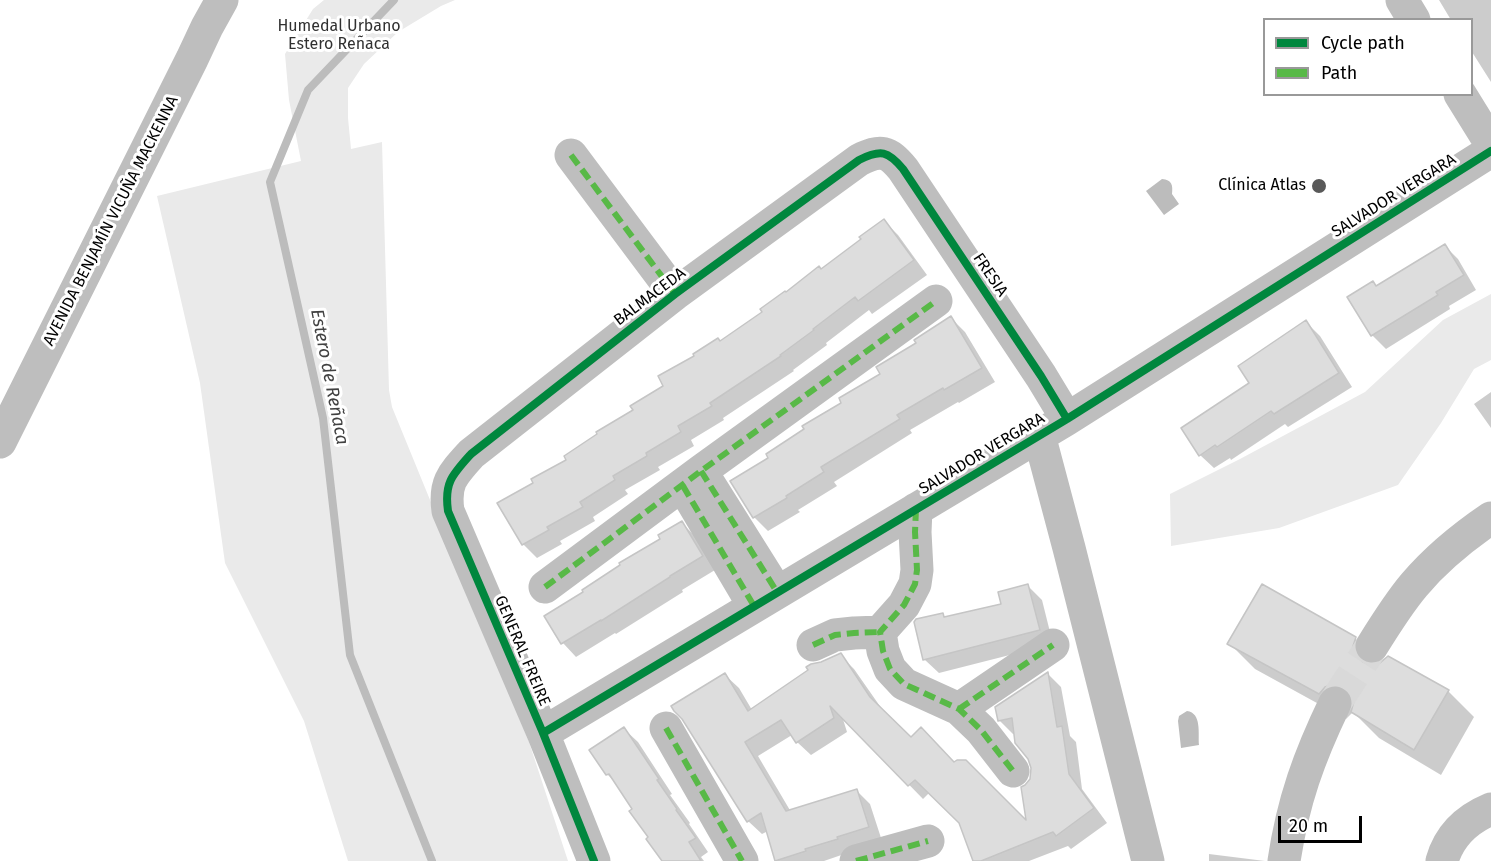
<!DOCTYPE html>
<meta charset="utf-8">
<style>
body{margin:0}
#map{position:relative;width:1491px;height:861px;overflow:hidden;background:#fff;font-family:"Fira Sans",sans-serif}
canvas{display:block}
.legend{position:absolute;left:1263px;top:18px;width:210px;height:78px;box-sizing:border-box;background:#fff;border:2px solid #999;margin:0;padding:8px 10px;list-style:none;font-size:18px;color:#000}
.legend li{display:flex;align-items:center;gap:12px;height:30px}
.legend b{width:30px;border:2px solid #999}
.scale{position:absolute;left:1278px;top:816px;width:84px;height:27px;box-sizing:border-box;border:3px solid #000;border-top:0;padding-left:8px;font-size:18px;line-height:21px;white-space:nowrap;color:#000;-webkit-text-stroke:4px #fff;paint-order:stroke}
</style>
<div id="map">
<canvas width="1491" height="861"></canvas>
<ul class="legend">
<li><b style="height:8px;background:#00873e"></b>Cycle path</li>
<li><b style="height:8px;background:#58b947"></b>Path</li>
</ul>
<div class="scale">20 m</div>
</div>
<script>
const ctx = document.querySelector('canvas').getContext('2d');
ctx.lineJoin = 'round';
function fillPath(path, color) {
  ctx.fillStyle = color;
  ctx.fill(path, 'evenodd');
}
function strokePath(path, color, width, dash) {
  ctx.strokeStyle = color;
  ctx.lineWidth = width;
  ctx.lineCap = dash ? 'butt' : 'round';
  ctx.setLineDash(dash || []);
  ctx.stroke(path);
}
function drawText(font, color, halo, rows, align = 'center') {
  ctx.font = font + ' "Fira Sans",sans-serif';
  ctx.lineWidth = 6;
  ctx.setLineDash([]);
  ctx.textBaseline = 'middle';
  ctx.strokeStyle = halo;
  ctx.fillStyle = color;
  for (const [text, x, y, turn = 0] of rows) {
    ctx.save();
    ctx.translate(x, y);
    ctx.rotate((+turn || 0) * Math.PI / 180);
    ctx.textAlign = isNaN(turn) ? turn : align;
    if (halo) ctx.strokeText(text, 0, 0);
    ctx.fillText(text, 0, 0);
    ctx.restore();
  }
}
fillPath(new Path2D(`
 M324 0H455L441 6 398 32 364 64 348 88V118L351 149 382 142 389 390 392 407 529 742 568 861H348L304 721 225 563 200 383 157 196 301 161 289 100 285 54 313 9Z
 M1491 294V360L1474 369 1441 423 1398 485 1279 528 1171 546 1170 494 1240 459 1365 392 1443 320Z`), '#eaeaea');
fillPath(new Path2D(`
 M1162 179C1172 180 1173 185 1172 194L1179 204 1164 215 1146 191Z
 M1187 711C1202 713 1198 734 1199 745L1181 748 1178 721 1179 716Z`), '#bcbcbc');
fillPath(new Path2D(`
 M1439 0H1491V82L1472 52V20H1451Z
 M884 221 898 235 927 275 872 314 869 310 826 343 827 345 793 370 794 371 723 418 724 420 691 440 694 446 658 467 660 470 625 490 628 494 593 517 595 521 560 541 562 544 537 558 523 544 500 503 535 484 635 411 721 342 822 270Z
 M1445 246 1458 259 1476 290 1449 306 1450 309 1386 349 1372 335 1377 287Z
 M951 318 965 332 995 382 959 403 958 402 910 430 912 433 834 482 837 486 798 510 800 512 768 531 754 517 770 459 882 374Z
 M1306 322 1320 336 1352 387 1288 427 1285 424 1231 460 1230 458 1214 468 1200 455 1251 384Z
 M1491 392V428L1474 404Z
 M682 523 696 537 715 570 682 590 683 592 616 634 615 633 576 657 563 643 546 617 663 540Z
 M1028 586 1042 600 1053 644 939 673 925 660 942 615 945 618 1003 605Z
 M1355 638 1381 664 1448 691 1474 717 1441 775 1379 738 1353 712 1346 719 1255 669 1229 643Z
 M840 655 854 669 884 712 911 739 954 764 1028 824 1033 768 1015 734H1013L999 720 1047 673 1061 687 1070 736 1076 742 1082 789 1107 823 1071 849 1068 846 1029 861H975L960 822 930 792 923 799 842 716 847 732 811 755 797 742 792 735 758 756 791 812 856 790 870 804 882 841 824 861H778L768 831 762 834 748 821 725 675 739 688 752 710 821 664Z
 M624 729 638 742 672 794 670 795 690 823 689 824 708 852 701 857 704 861H663L634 809 618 785 607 774Z
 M1209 854 1265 861H1209Z`), '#0003');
strokePath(new Path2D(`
 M394 0 308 90 270 182 323 418 350 655 432 861`), '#bcbcbc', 8);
const building = new Path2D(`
 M884 219 914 260 858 301 855 297 813 329 814 330 780 355 781 356 710 403 712 406 678 426 681 432 646 453 647 456 613 476 615 480 580 502 583 507 547 527 549 530 522 545 497 503 533 483 531 479 566 460 564 456 597 434 596 432 633 410 630 406 663 386 658 376 694 356 693 354 718 338 720 341 762 312 760 309 785 291 786 292 819 266 821 269 861 239 859 237Z
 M1445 244 1464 275 1436 292 1438 295 1371 336 1347 297 1373 281 1376 286Z
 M951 316 982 368 944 390 943 388 897 415 900 419 821 467 824 472 786 496 787 498 753 518 730 481 768 458 766 454 804 429 802 426 841 403 839 398 880 374 876 367 916 343 914 340Z
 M1306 320 1339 373 1274 414 1271 411 1217 447 1215 445 1199 456 1181 428 1249 383 1238 366Z
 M682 521 703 556 670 576V577L601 621V620L561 644 544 616 583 592 582 590 620 565 619 563 660 539 658 535Z
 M1028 584 1040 630 923 660 914 622 916 619 943 613 944 617 1001 604 998 592Z
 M1262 584 1356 637 1353 646 1355 654 1363 662 1371 665 1380 663 1388 656 1449 690 1414 750 1351 712 1354 701 1350 692 1343 686 1333 684 1325 687 1319 694 1227 644Z
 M841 653 870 697 911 737 921 727 954 762 957 760H966L1026 820 1021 787 1025 785 1030 779 1031 768 1028 759 1015 743 1012 718 998 721 995 707 1048 672 1057 727 1062 726 1069 774 1094 808 1056 836 1053 832 981 861H973L959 823 915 780 908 786 830 706 834 718 796 743 781 720 745 742 786 811 857 789 869 827 837 837 838 839 805 849 806 851 775 861 761 813 747 822 682 719 674 711 671 706 725 673 748 711 808 670 806 667 811 664 821 662Z
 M624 727 659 779 657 780 677 809 676 810 696 838 689 842 701 861H662L646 839 648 837 629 811 632 809 609 774 606 775 589 750Z`);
fillPath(building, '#ddd');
strokePath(building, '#c5c5c5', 1.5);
strokePath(new Path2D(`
 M1335 703 1372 646`), '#d9d9d9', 33, [33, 16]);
strokePath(new Path2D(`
 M1402 0 1414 20
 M1460 94 1491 144
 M571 155 675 294
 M1039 435 1069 548 1148 861
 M0 442 192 59 207 27 222 0
 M701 471 777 592
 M683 486 754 606
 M916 509 915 532 917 570 915 584 904 605 880 632 883 651 890 669 904 684 959 709 981 730 1013 771
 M545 587 701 471 936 301
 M813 645 835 635 854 633 880 632
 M1372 646C1385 625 1398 604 1414 585 1436 559 1463 537 1491 518
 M959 709 1053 645
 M666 728 742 861
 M543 733 1067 419 1491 151
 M594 861 543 733 448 511C444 483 452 475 471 454L675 294 859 160C881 149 888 151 903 169L1041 376 1067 419
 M856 861 928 841
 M1284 861C1293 801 1309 757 1335 703
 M1442 861C1449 836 1467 819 1491 809`), '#bebebe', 33);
strokePath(new Path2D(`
 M571 155 675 294
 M701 471 777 592
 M683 486 754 606
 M916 509 915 532 917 570 915 584 904 605 880 632 883 651 890 669 904 684 959 709 981 730 1013 771
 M545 587 701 471 936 301
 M813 645 835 635 854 633 880 632
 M959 709 1053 645
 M666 728 742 861
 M856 861 928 841`), '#58b947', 6, [12, 6]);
strokePath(new Path2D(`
 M543 733 1067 419 1491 151
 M594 861 543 733 448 511C444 483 452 475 471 454L675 294 859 160C881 149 888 151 903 169L1041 376 1067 419`), '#00873e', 8);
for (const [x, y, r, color] of [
 [1319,186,8,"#595959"]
]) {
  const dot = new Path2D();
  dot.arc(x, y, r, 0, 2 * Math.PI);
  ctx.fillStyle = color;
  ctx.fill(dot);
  strokePath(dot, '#fff', 2);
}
drawText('16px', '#303030', '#fff', [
 ["Humedal Urbano",339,27],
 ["Estero Reñaca",339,45]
]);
drawText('16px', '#000', '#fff', [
 ["Clínica Atlas",1306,186]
], 'right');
drawText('16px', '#000', '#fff', [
 ["SALVADOR VERGARA",1394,196,-32],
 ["AVENIDA BENJAMÍN VICUÑA MACKENNA",111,221,-63],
 ["FRESIA",990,275,56],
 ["BALMACEDA",650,297,-37],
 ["SALVADOR VERGARA",982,454,-31],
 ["GENERAL FREIRE",522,651,67]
]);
drawText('italic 18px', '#414141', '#fff', [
 ["Estero de Reñaca",329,377,79]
]);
</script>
